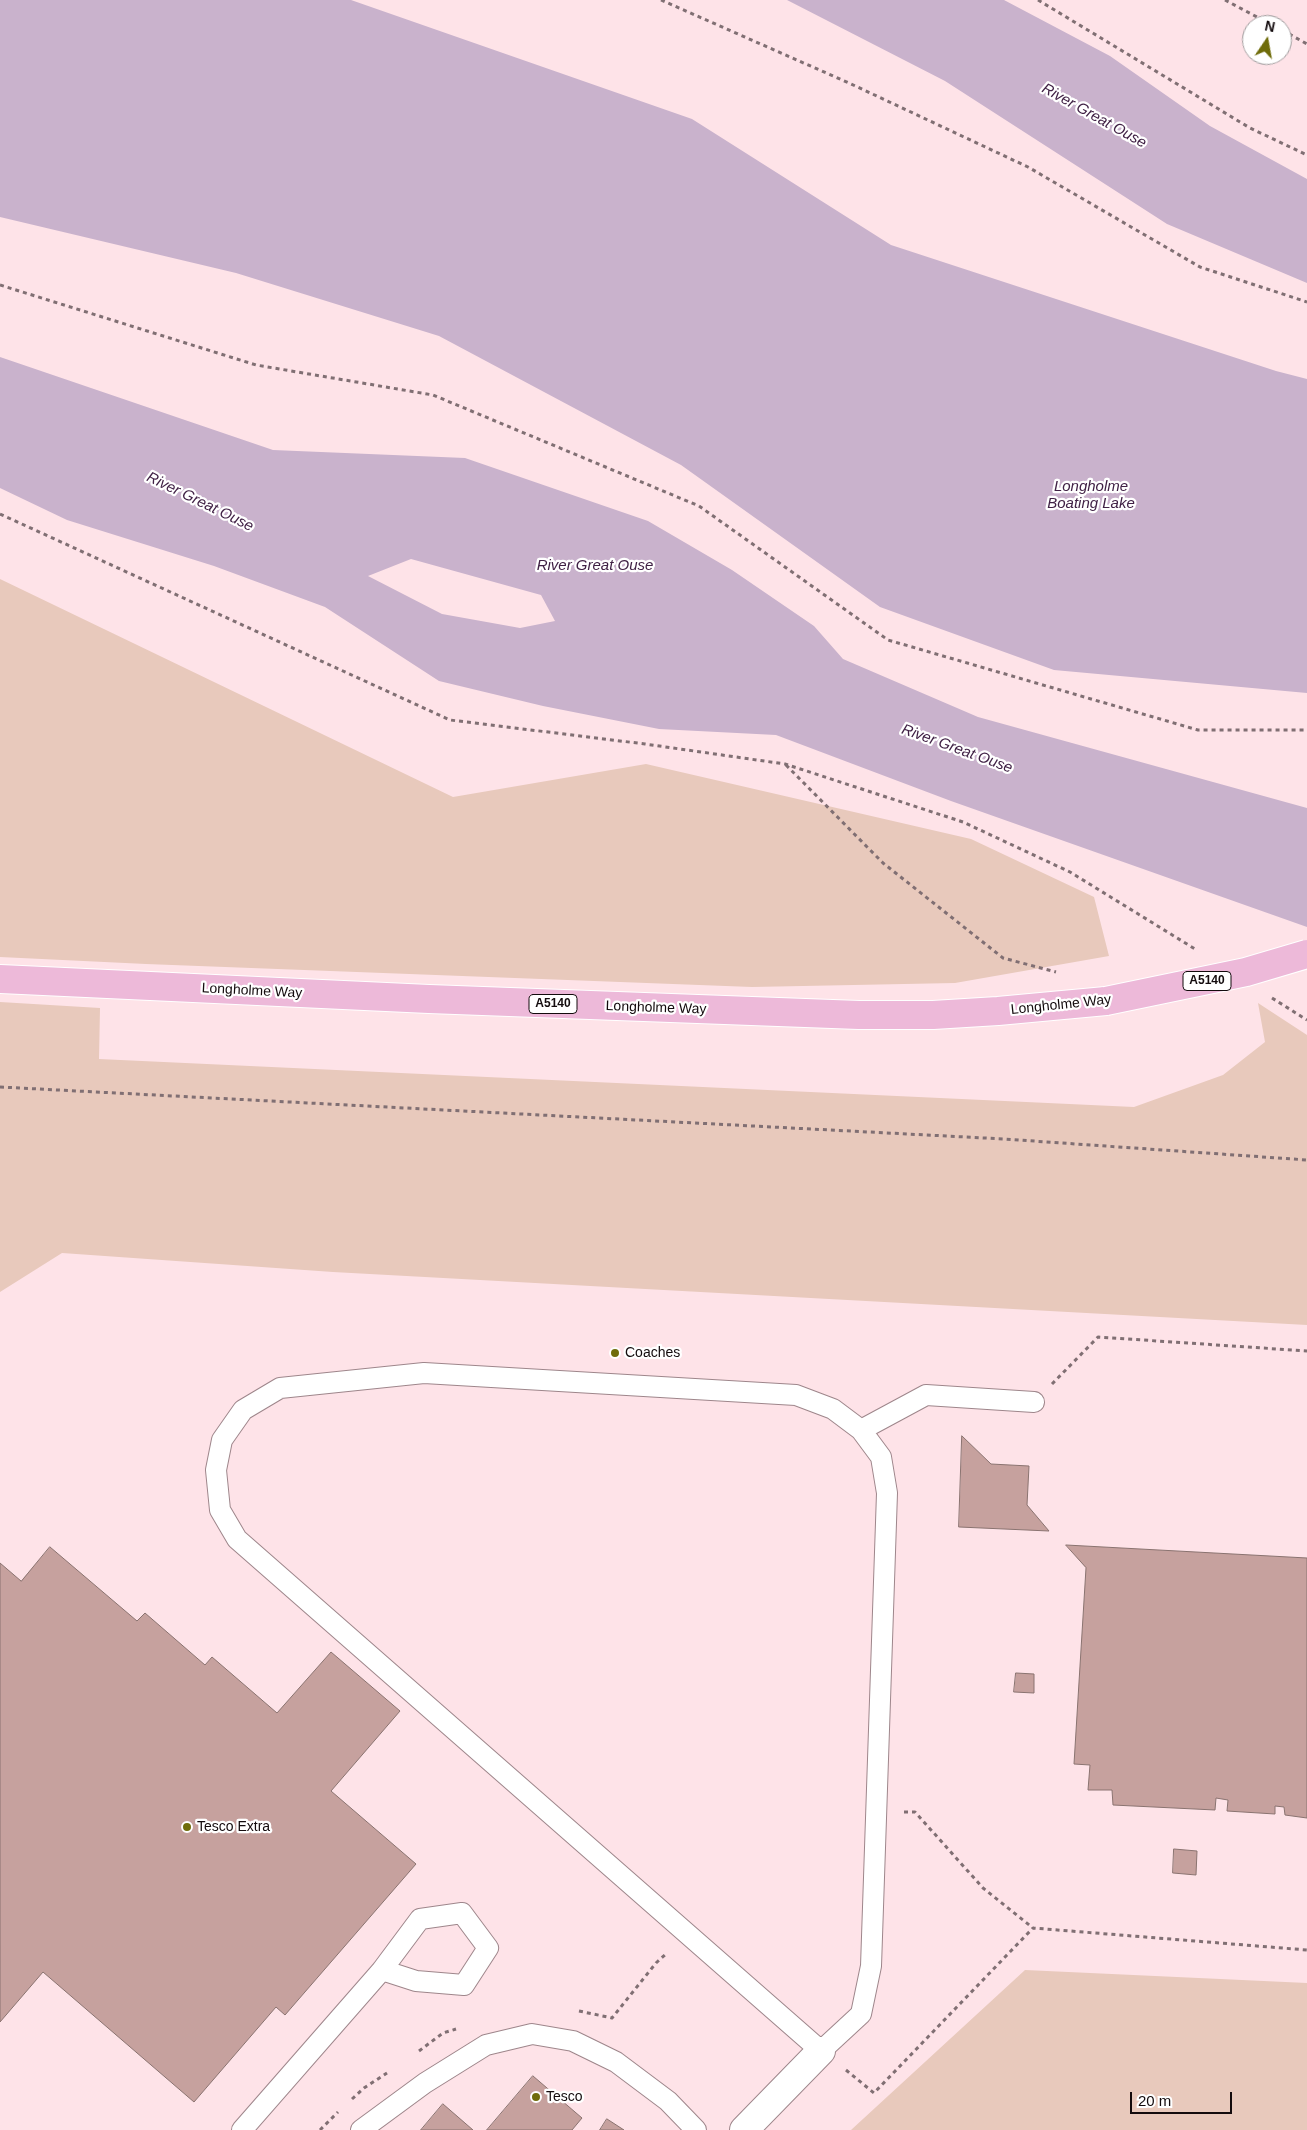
<!DOCTYPE html>
<style>
body{margin:0}
#map{position:relative;width:1307px;height:2130px;overflow:hidden;background:#fee3e8;font-family:Helvetica,sans-serif}
canvas{display:block}
.north{position:absolute;left:1242px;top:15px;width:50px;height:50px;box-sizing:border-box;background:#fff;border:1px solid #a19d9e;border-radius:50%;rotate:12deg;font-size:14px;font-weight:700;line-height:20px;text-align:center;color:#130b0d}
.north::after{content:'';display:block;margin:auto;width:18px;height:22px;background:#6f6c0a;clip-path:polygon(50% 0,100% 100%,50% 72%,0 100%)}
.scale{position:absolute;left:1130px;top:2092px;width:102px;height:22px;box-sizing:border-box;border:2px solid #130b0d;border-top:0;padding-left:6px;font-size:15px;line-height:18px;white-space:nowrap;color:#130b0d;-webkit-text-stroke:4px #fff;paint-order:stroke}
</style>
<div id="map">
<canvas width="1307" height="2130"></canvas>
<div class="north">N</div>
<div class="scale">20 m</div>
</div>
<script>
const ctx = document.querySelector('canvas').getContext('2d');
ctx.lineJoin = 'round';
function fillPath(path, color) {
  ctx.fillStyle = color;
  ctx.fill(path, 'evenodd');
}
function strokePath(path, color, width, dash) {
  ctx.strokeStyle = color;
  ctx.lineWidth = width;
  ctx.lineCap = dash ? 'butt' : 'round';
  ctx.setLineDash(dash || []);
  ctx.stroke(path);
}
function drawText(font, color, halo, rows, align = 'center') {
  ctx.font = font + ' Helvetica,sans-serif';
  ctx.lineWidth = 4.5;
  ctx.setLineDash([]);
  ctx.textBaseline = 'middle';
  ctx.strokeStyle = halo;
  ctx.fillStyle = color;
  for (const [text, x, y, turn = 0] of rows) {
    ctx.save();
    ctx.translate(x, y);
    ctx.rotate((+turn || 0) * Math.PI / 180);
    ctx.textAlign = isNaN(turn) ? turn : align;
    if (halo) ctx.strokeText(text, 0, 0);
    ctx.fillText(text, 0, 0);
    ctx.restore();
  }
}
fillPath(new Path2D(`
 M0 579 453 797 646 764 971 839 1094 897 1109 956 955 983 752 987 146 964 0 957Z
 M0 1002 100 1008 99 1059 1134 1107 1223 1075 1265 1042 1258 1003 1307 1035V1325L333 1272 62 1253 0 1292Z
 M1025 1970 1307 1983V2130H851Z`), '#e8c9bc');
fillPath(new Path2D(`
 M0 0H351L692 119 891 245 1276 371 1307 379V693L1054 670 880 607 681 465 439 336 236 273 0 217Z
 M787 0H1004L1110 56 1210 126 1307 179V283L1167 224 945 81Z
 M0 357 273 450 465 458 648 521 732 570 814 626 843 659 978 717 1307 808V927L951 801 776 735 659 729 543 706 439 681 325 607 214 566 67 520 0 488ZM411 559 541 595 555 621 520 628 442 614 368 576Z`), '#c9b2cc');
const building = new Path2D(`
 M962 1436 991 1464 1029 1466 1027 1505 1049 1531 959 1527Z
 M1066 1545 1307 1558V1818L1285 1815 1284 1807 1275 1806V1814L1227 1811 1228 1800 1216 1798 1215 1810 1113 1805 1112 1790H1088L1090 1765 1074 1764 1086 1568Z
 M50 1547 137 1621 145 1613 205 1665 212 1657 277 1713 331 1652 400 1711 331 1791 416 1864 285 2015 276 2007 194 2102 43 1972 0 2022V1563L21 1581Z
 M1016 1673 1034 1674V1693L1014 1692Z
 M1174 1849 1197 1851 1196 1875 1173 1873Z
 M533 2076 582 2118 572 2130H487Z
 M443 2104 473 2130H421Z
 M607 2119 624 2130H600Z`);
fillPath(building, '#c6a19e');
strokePath(building, '#8a7370', 1);
const service = new Path2D(`
 M424 1373 796 1395 833 1409 861 1430 881 1457 887 1493 871 1966 861 2014 821 2051 237 1539 220 1510 216 1470 222 1440 243 1410 280 1388Z
 M861 1430 926 1395 1034 1402
 M242 2130 382 1970 420 1919 462 1913 488 1948 464 1985 416 1981 382 1970
 M361 2130 425 2083 486 2045 532 2034 573 2041 616 2062 668 2101 696 2130`);
const minor = new Path2D(`
 M744 2130 821 2051`);
const primary = new Path2D(`
 M0 979 429 999 859 1015H933L998 1011 1106 1001`);
strokePath(service, '#9e868b', 22);
strokePath(minor, '#9e868b', 30);
strokePath(primary, '#fff', 30);
strokePath(new Path2D(`
 M661 0 849 83 1028 167 1200 267 1307 302
 M1038 0 1250 128 1307 155
 M1225 0 1272 25
 M1282 30 1307 44
 M0 285 256 365 433 395 699 506 888 640 1198 730H1307
 M0 514 450 720 645 744 785 764 963 822 1070 872 1195 949
 M786 765 883 863 1003 958 1056 972
 M1272 998 1307 1020
 M0 1087 1004 1139 1307 1160
 M1052 1384 1098 1337 1307 1351
 M904 1812H915L983 1888 1033 1928
 M579 2011 612 2018 656 1963 667 1953
 M419 2051 443 2033 456 2029
 M846 2070 874 2093 1033 1928 1307 1950
 M352 2099 364 2088 387 2073
 M320 2130 338 2112`), '#806f73', 3, [4, 4]);
strokePath(service, '#fff', 20);
strokePath(minor, '#fff', 28);
strokePath(primary, '#edb9d9', 28);
const primaryBridge = new Path2D(`
 M1106 1001 1246 972 1307 954`);
strokePath(primaryBridge, '#fff', 30, []);
strokePath(primaryBridge, '#edb9d9', 28);
for (const [x, y, r, color] of [
 [615,1353,5,"#6f6c0a"],
 [187,1827,5,"#6f6c0a"],
 [536,2097,5,"#6f6c0a"]
]) {
  const dot = new Path2D();
  dot.arc(x, y, r, 0, 2 * Math.PI);
  ctx.fillStyle = color;
  ctx.fill(dot);
  strokePath(dot, '#fff', 2);
}
for (const [x, y, w] of [
 [1207,981,48],
 [553,1004,48]
]) {
  const box = new Path2D();
  box.roundRect(x - w / 2, y - 9.5, w, 19, 4);
  ctx.fillStyle = '#fff';
  ctx.fill(box);
  strokePath(box, '#130b0d', 1);
}
drawText('bold 12px', '#130b0d', null, [
 ["A5140",1207,981],
 ["A5140",553,1004]
]);
drawText('14px', '#130b0d', '#fff', [
 ["Longholme Way",252,991,3],
 ["Longholme Way",1061,1005,-6],
 ["Longholme Way",656,1008,2]
]);
drawText('14px', '#130b0d', '#fff', [
 ["Coaches",625,1353],
 ["Tesco Extra",197,1827],
 ["Tesco",546,2097]
], 'left');
drawText('italic 15px', '#402145', '#fff', [
 ["River Great Ouse",1094,116,29],
 ["Longholme",1091,487],
 ["Boating Lake",1091,504],
 ["River Great Ouse",200,502,26],
 ["River Great Ouse",595,566],
 ["River Great Ouse",957,749,20]
]);
</script>
